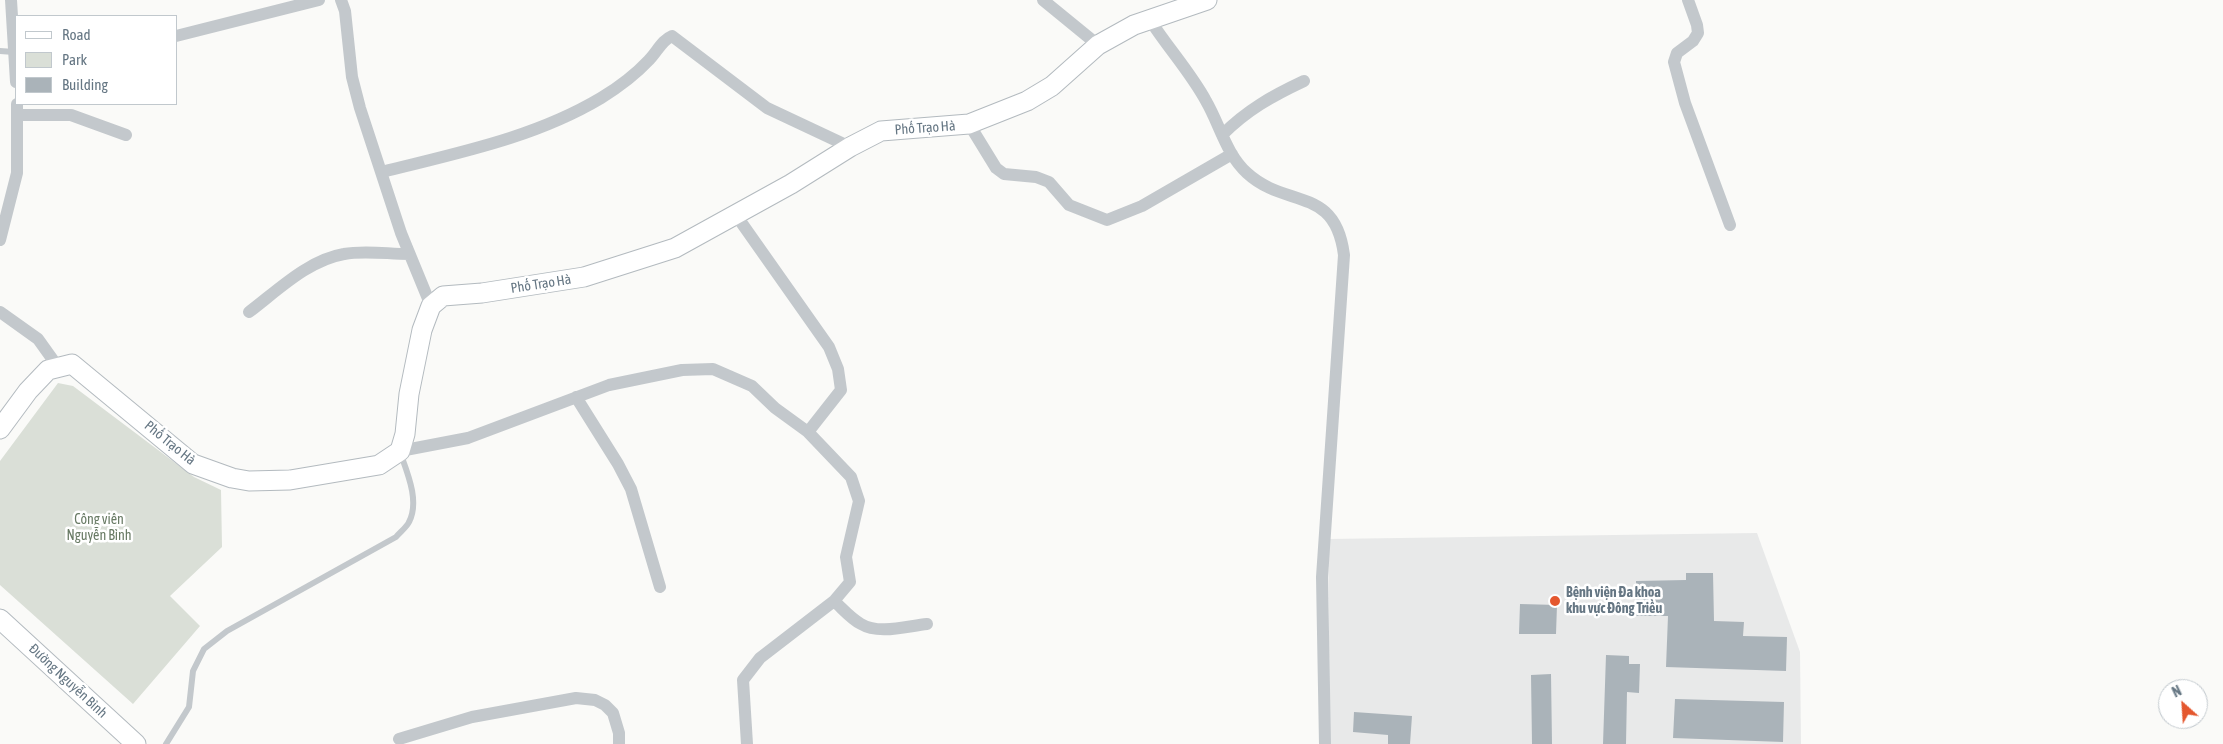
<!DOCTYPE html>
<meta charset="utf-8">
<style>
body{margin:0}
#map{position:relative;width:2223px;height:744px;overflow:hidden;background:#fafaf8;font-family:"Asap Condensed",sans-serif}
canvas{display:block}
.legend{position:absolute;left:15px;top:15px;width:162px;height:90px;box-sizing:border-box;background:#fff;border:1px solid #c1c8cd;margin:0;padding:6px 9px;list-style:none;font-size:15px;color:#657683}
.legend li{display:flex;align-items:center;gap:10px;height:25px}
.legend b{width:25px;border:1px solid #c1c8cd}
.north{position:absolute;left:2158px;top:679px;width:50px;height:50px;box-sizing:border-box;background:#fff;border:1px solid #c1c8cd;border-radius:50%;rotate:334deg;font-size:14px;font-weight:700;line-height:20px;text-align:center;color:#657683}
.north::after{content:'';display:block;margin:auto;width:18px;height:22px;background:#e4572e;clip-path:polygon(50% 0,100% 100%,50% 72%,0 100%)}
</style>
<div id="map">
<canvas width="2223" height="744"></canvas>
<ul class="legend">
<li><b style="height:6px;background:#fff"></b>Road</li>
<li><b style="height:14px;background:#dadfd7"></b>Park</li>
<li><b style="height:14px;background:#aab3b9"></b>Building</li>
</ul>
<div class="north">N</div>
</div>
<script>
const ctx = document.querySelector('canvas').getContext('2d');
ctx.lineJoin = 'round';
function fillPath(path, color) {
  ctx.fillStyle = color;
  ctx.fill(path, 'evenodd');
}
function strokePath(path, color, width, dash) {
  ctx.strokeStyle = color;
  ctx.lineWidth = width;
  ctx.lineCap = dash ? 'butt' : 'round';
  ctx.setLineDash(dash || []);
  ctx.stroke(path);
}
function drawText(font, color, halo, rows, align = 'center') {
  ctx.font = font + ' "Asap Condensed",sans-serif';
  ctx.lineWidth = 5;
  ctx.setLineDash([]);
  ctx.textBaseline = 'middle';
  ctx.strokeStyle = halo;
  ctx.fillStyle = color;
  for (const [text, x, y, turn = 0] of rows) {
    ctx.save();
    ctx.translate(x, y);
    ctx.rotate((+turn || 0) * Math.PI / 180);
    ctx.textAlign = isNaN(turn) ? turn : align;
    if (halo) ctx.strokeText(text, 0, 0);
    ctx.fillText(text, 0, 0);
    ctx.restore();
  }
}
fillPath(new Path2D(`
 M1757 533 1800 652 1801 744H1330L1328 539Z`), '#e8e9e9');
fillPath(new Path2D(`
 M58 383 73 386 194 477 221 490 222 547 170 596 200 626 133 704 0 585V461Z`), '#dadfd7');
fillPath(new Path2D(`
 M1686 573H1713L1714 621 1744 622 1743 636 1787 637 1786 671 1666 667 1668 616H1636V581L1686 580Z
 M1520 604 1557 605 1556 634H1519Z
 M1606 655 1629 656V664H1640L1639 693 1627 692 1626 744H1603Z
 M1551 674 1552 744H1532L1531 675Z
 M1675 699 1784 702 1783 742 1673 738Z
 M1354 712 1412 716 1410 744H1388V735L1353 732Z`), '#aab3b9');
const secondary = new Path2D(`
 M0 429 28 391 48 370 72 364 193 464 232 478 249 481 290 480 379 465 400 451 405 434 409 394 422 330 431 306 443 296 482 293 584 277 675 248 791 184 850 147 881 131 969 124 1027 101 1052 86 1098 45 1134 25 1207 0
 M0 619 136 744`);
strokePath(secondary, '#b3babf', 21);
strokePath(new Path2D(`
 M0 51 14 52
 M166 744 189 707 193 671 204 649 227 631 396 537C400 532 407 527 409 522 420 501 407 472 400 452`), '#c3c8cc', 6);
strokePath(new Path2D(`
 M11 0 16 82
 M341 0 345 11 352 77 360 108 401 233 431 306
 M1043 0 1098 45
 M1688 0 1697 25 1698 33 1693 41 1677 53 1674 62 1685 103 1730 225
 M1150 20C1168 48 1191 73 1206 101 1220 125 1226 154 1247 173 1286 209 1335 185 1344 255L1322 577 1325 744
 M176 36 319 0
 M17 115H71L126 135
 M969 124 996 168 1004 174 1036 177 1049 182 1069 205 1107 220 1142 206 1232 154
 M1222 135C1247 110 1272 96 1304 81
 M382 172C457 153 534 138 601 98 619 87 635 75 649 60 657 52 662 40 672 36L767 108 850 147
 M736 215 829 347 838 369 841 390 808 432 851 477 859 501 846 557 850 582 834 601 760 658 743 680 747 744
 M0 240 17 173V104
 M0 312 38 339 58 367
 M249 312C277 291 308 260 344 254 364 250 388 254 409 254
 M576 397 618 464 631 489 660 587
 M400 451 468 438 609 385 682 370 713 369 752 386 775 408 808 432
 M834 601C842 608 851 619 861 624 879 635 907 626 927 624
 M399 739 472 717 576 698 595 700 605 705 613 713 619 733V744`), '#c3c8cc', 12);
strokePath(secondary, '#fff', 19);
for (const [x, y, r, color] of [
 [1555,601,6,"#e4572e"]
]) {
  const dot = new Path2D();
  dot.arc(x, y, r, 0, 2 * Math.PI);
  ctx.fillStyle = color;
  ctx.fill(dot);
  strokePath(dot, '#fff', 2);
}
drawText('14px', '#657683', '#fff', [
 ["Phố Trạo Hà",925,128,-4],
 ["Phố Trạo Hà",541,284,-9],
 ["Phố Trạo Hà",170,443,39],
 ["Đường Nguyễn Bình",68,681,43]
]);
drawText('14px', '#687a64', '#fff', [
 ["Công viên",99,520],
 ["Nguyễn Bình",99,536]
]);
drawText('bold 14px', '#657683', '#fff', [
 ["Bệnh viện Đa khoa",1566,593],
 ["khu vực Đông Triều",1566,609]
], 'left');
</script>
